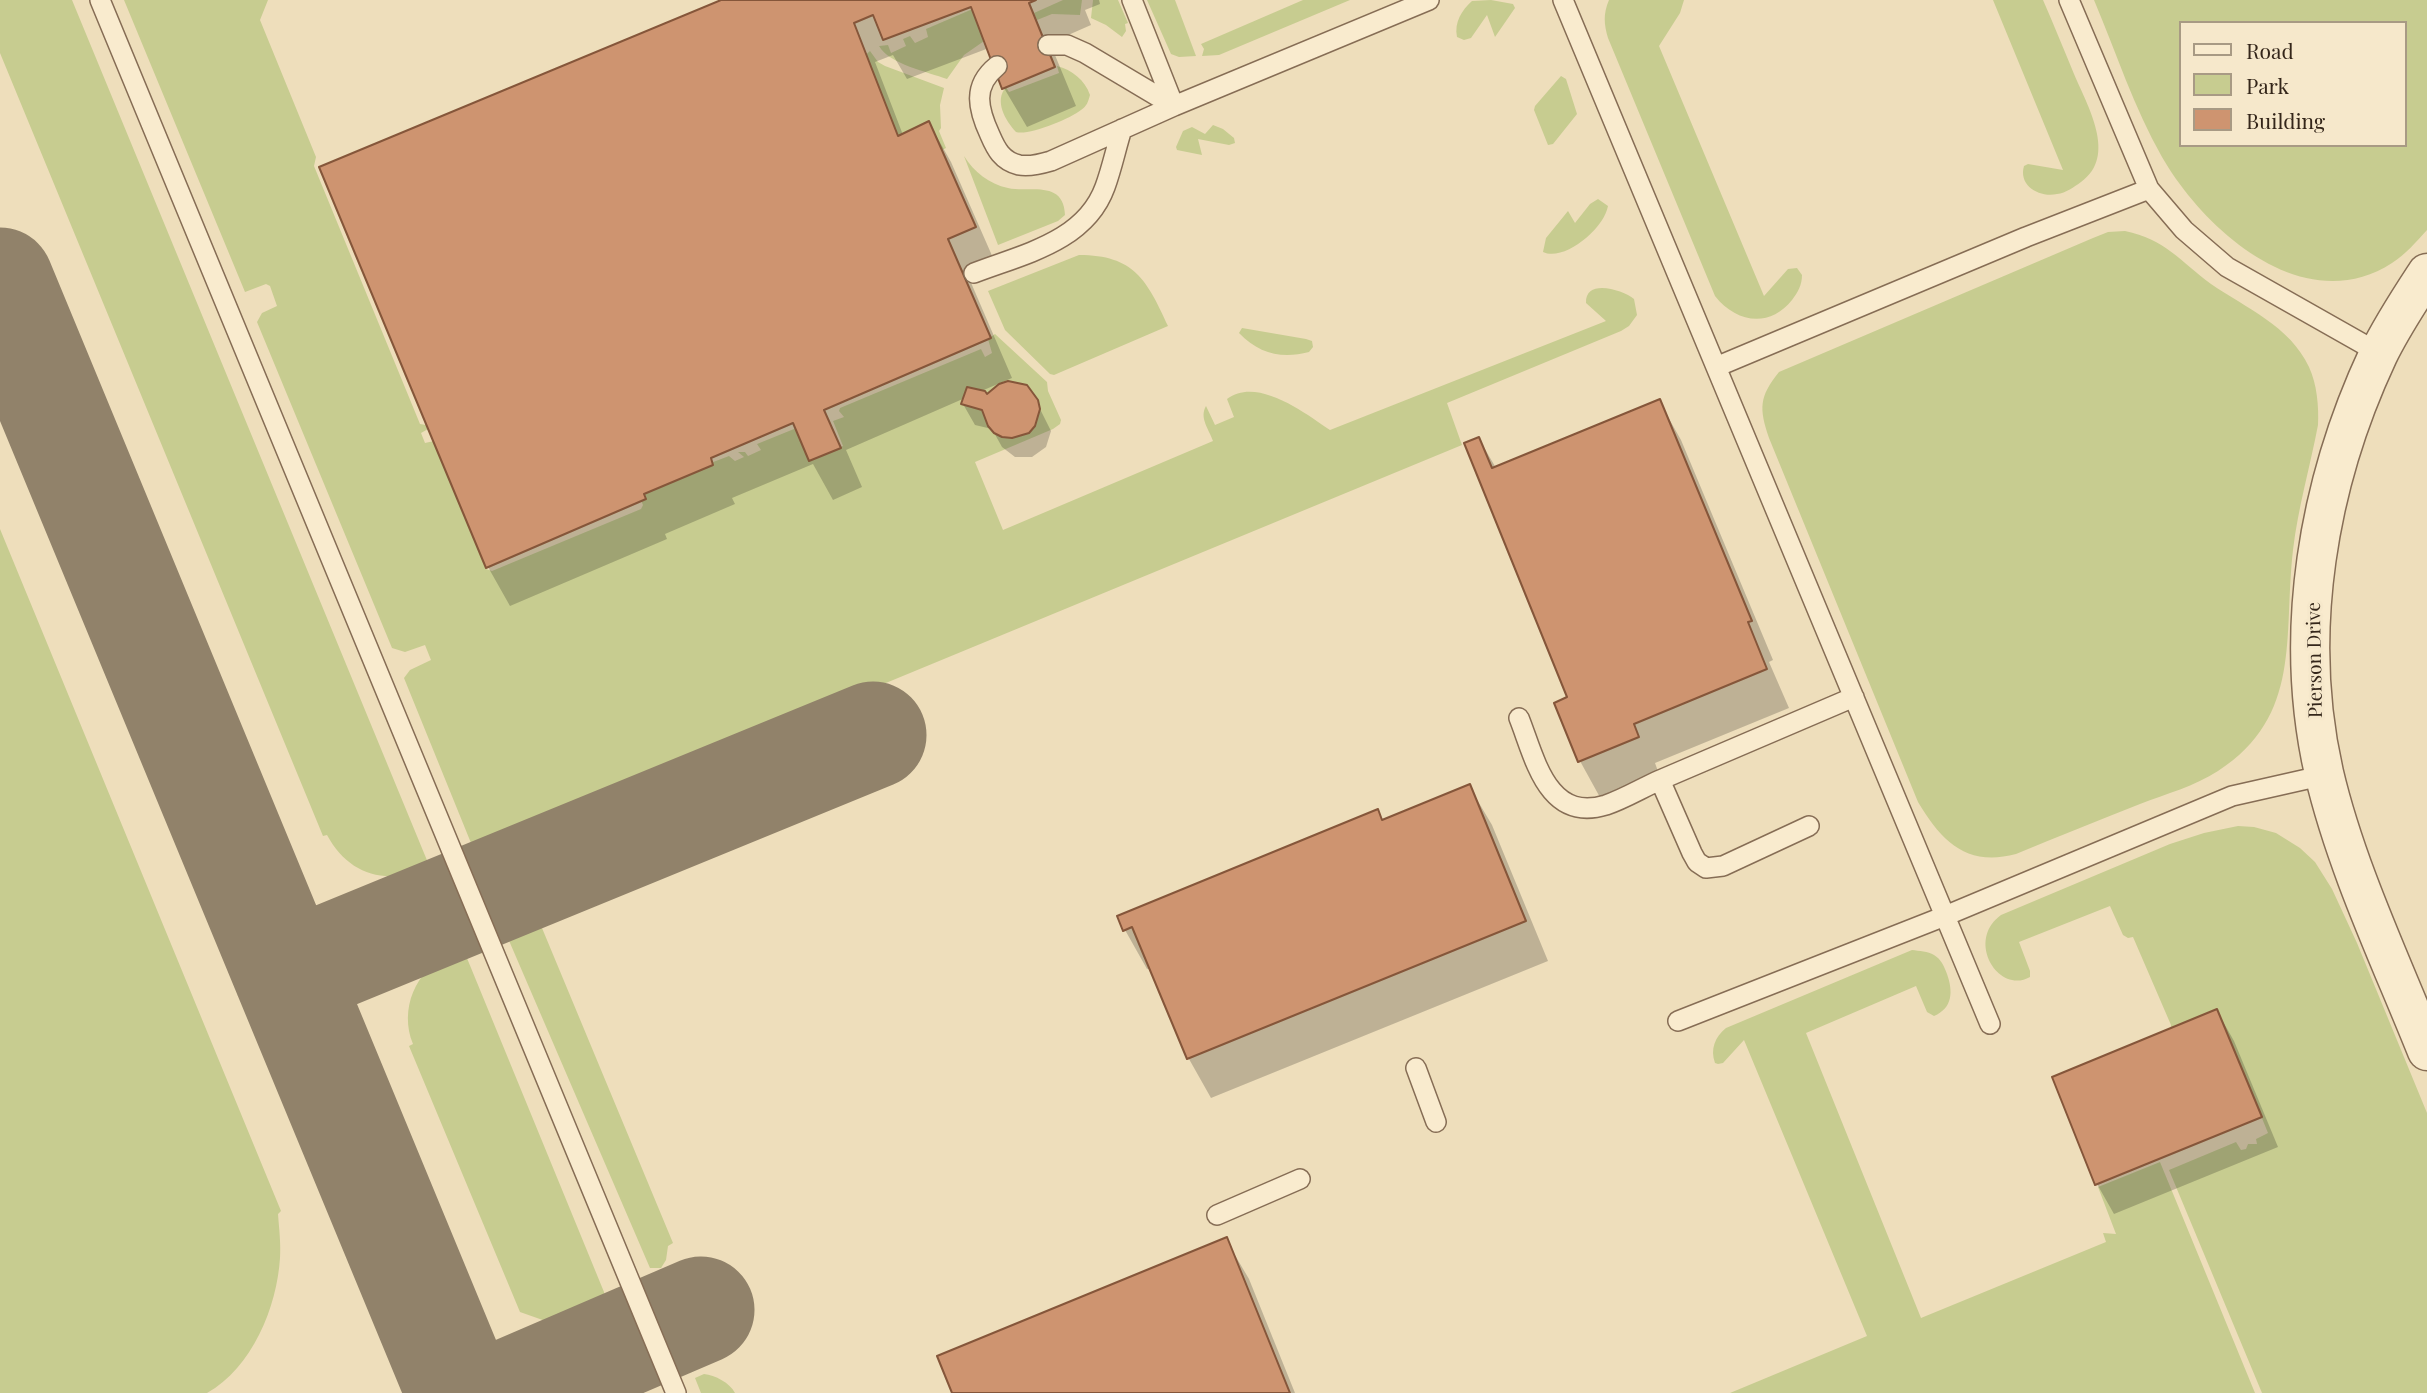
<!DOCTYPE html>
<style>
body{margin:0}
#map{position:relative;width:2427px;height:1393px;overflow:hidden;background:#eedebb;font-family:"Playfair Display",serif}
canvas{display:block}
.legend{position:absolute;left:2179px;top:21px;width:228px;height:126px;box-sizing:border-box;background:#f6e8cb;border:2px solid #a89a84;margin:0;padding:9px 12px;list-style:none;font-size:21px;color:#34261a}
.legend li{display:flex;align-items:center;gap:14px;height:35px}
.legend b{width:35px;border:2px solid #a89a84}
</style>
<div id="map">
<canvas width="2427" height="1393"></canvas>
<ul class="legend">
<li><b style="height:9px;background:#f9ebce"></b>Road</li>
<li><b style="height:19px;background:#c7cc90"></b>Park</li>
<li><b style="height:19px;background:#ce9470"></b>Building</li>
</ul>
</div>
<script>
const ctx = document.querySelector('canvas').getContext('2d');
ctx.lineJoin = 'round';
function fillPath(path, color) {
  ctx.fillStyle = color;
  ctx.fill(path, 'evenodd');
}
function strokePath(path, color, width, dash) {
  ctx.strokeStyle = color;
  ctx.lineWidth = width;
  ctx.lineCap = dash ? 'butt' : 'round';
  ctx.setLineDash(dash || []);
  ctx.stroke(path);
}
function drawText(font, color, halo, rows, align = 'center') {
  ctx.font = font + ' "Playfair Display",serif';
  ctx.lineWidth = 6;
  ctx.setLineDash([]);
  ctx.textBaseline = 'middle';
  ctx.strokeStyle = halo;
  ctx.fillStyle = color;
  for (const [text, x, y, turn = 0] of rows) {
    ctx.save();
    ctx.translate(x, y);
    ctx.rotate((+turn || 0) * Math.PI / 180);
    ctx.textAlign = isNaN(turn) ? turn : align;
    if (halo) ctx.strokeText(text, 0, 0);
    ctx.fillText(text, 0, 0);
    ctx.restore();
  }
}
fillPath(new Path2D(`
 M0 0H72L431 870 417 876 416 872C378 884 346 870 327 835L323 836 0 53Z
 M124 0H268L260 20 316 157 314 166 420 424 426 425 428 429 421 433 425 443 434 441 486 569 492 571 641 509 643 505 637 491 729 456 735 461 744 457 738 452H745L748 456 761 450 757 444 794 429 798 430 810 459 843 446 833 421 844 417 839 411 840 408 981 349 985 357 992 353 988 339 995 334 1047 382 1048 391 1061 420 1060 424 1053 429 975 462 1003 530 1213 441C1209 429 1199 418 1206 406L1215 425 1234 417 1227 399C1257 376 1305 413 1330 430L1606 321 1586 303C1585 278 1623 290 1634 299L1637 315 1629 326 1621 331 1447 403 1462 445 484 849 471 843 404 678 410 670 431 660 425 645 405 652 392 648 257 322 262 313 277 306 270 286 266 284 245 292Z
 M1063 0H1082L1080 15 1052 14 1037 20 1034 13Z
 M1093 0H1118L1128 23 1125 24 1126 31 1122 37 1106 25 1091 18Z
 M1147 0H1175L1196 56 1179 57 1171 54Z
 M1303 0H1350L1219 55 1202 56 1204 49 1201 44Z
 M1491 0 1513 4 1515 8 1495 37 1487 15 1471 38 1464 40 1457 37C1454 22 1462 10 1472 1Z
 M1609 0H1684L1680 13 1659 46 1764 296 1788 269 1797 268 1802 275C1802 285 1798 292 1792 300 1770 328 1736 323 1715 296L1608 38C1604 24 1603 14 1609 0Z
 M1993 0H2043C2054 25 2064 50 2074 74 2087 105 2118 156 2081 182 2074 187 2066 193 2057 194 2040 198 2018 186 2024 166L2028 164 2063 170Z
 M2094 0H2427V230C2416 242 2406 254 2392 263 2304 320 2204 230 2162 157 2134 108 2116 52 2094 0ZM2180 23H2404V145H2180Z
 M975 8 987 39 964 55 947 79C928 72 889 64 879 46L888 45 891 53 906 46 903 39 910 36 915 43 928 37 926 29Z
 M870 51 878 62 885 66 944 88 940 105 941 128 939 131 946 148 942 150 932 127 897 142 862 58Z
 M1057 66C1072 70 1085 80 1090 95 1088 102 1087 106 1081 110 1070 119 1028 136 1016 132 1005 120 994 101 1006 87L1009 92 1059 73Z
 M1561 76 1566 79 1577 114 1553 144 1548 145 1534 110 1535 106Z
 M1213 125 1223 129 1234 138 1235 143 1229 145 1198 139 1202 155 1177 150 1176 147 1183 131 1192 127 1205 134Z
 M964 156C974 172 989 184 1008 188 1028 193 1064 179 1065 215L1058 221 998 245Z
 M1598 199 1608 206C1604 229 1564 262 1543 252L1546 238 1568 211 1575 223 1590 204Z
 M2125 231C2165 239 2180 261 2211 284 2246 308 2290 326 2309 367 2317 384 2319 407 2318 425 2310 467 2298 508 2293 550 2283 636 2303 716 2218 771 2195 786 2166 794 2140 804 2099 820 2057 837 2016 854 1967 867 1942 842 1918 802L1769 438C1759 408 1759 397 1779 372L2093 238 2108 232Z
 M1079 255C1134 255 1147 280 1168 326L1054 375 1050 374 1005 330 988 291Z
 M1242 328 1306 339 1312 341 1313 347 1309 352C1282 359 1259 354 1239 333Z
 M0 529 281 1211 278 1214C279 1228 281 1243 280 1258 277 1307 252 1368 207 1393H0Z
 M2238 826 2254 827 2276 833 2300 848 2315 862 2332 889 2357 943 2427 1113V1393H2262L2169 1170 2236 1142 2241 1150 2246 1149 2248 1144H2257L2256 1139 2268 1133 2219 1013 2170 1033 2171 1025 2133 937 2128 938 2123 935 2110 906 2019 942 2030 971V977C1999 995 1965 941 2001 915L2170 844 2204 833Z
 M537 916 673 1243 668 1246 666 1260 661 1268H650L504 929Z
 M462 946 604 1292 605 1297 600 1307 554 1324 520 1312 409 1046 413 1044C399 1010 415 969 450 956L448 952Z
 M1912 950C1919 951 1928 951 1934 955 1941 959 1944 966 1947 974 1953 991 1953 1008 1934 1016L1927 1012 1916 986 1806 1033 1921 1318 2106 1242 2103 1233 2116 1234 2098 1187 2160 1162 2255 1393H1730L1867 1336 1744 1040 1723 1063 1718 1064 1715 1063C1710 1049 1715 1037 1726 1028Z
 M704 1374C715 1375 730 1383 735 1393H701L695 1378Z`), '#c7cc90');
fillPath(new Path2D(`
 M725 0H1099L1100 4 1085 10 1091 25 1050 43 1076 106 1027 127 1004 88 989 48 907 79 893 55 875 62 903 135 929 123 951 162 997 267 969 278 1012 378 979 392 986 397 1002 382 1017 383 1032 393 1051 431 1046 447 1032 457H1015L1002 447 992 429 975 425 963 404 965 398 846 450 862 487 833 500 813 464 732 498 735 504 665 534 667 539 510 606 488 567Z
 M1659 401 1681 440 1773 660 1769 662 1789 708 1655 763 1660 777 1602 801 1580 761 1556 704 1569 698 1479 439 1496 468Z
 M1469 786 1492 825 1548 961 1211 1098 1189 1059 1151 968 1147 969 1125 930 1378 811 1383 821Z
 M2217 1011 2234 1041 2278 1147 2114 1214 2097 1184Z
 M1226 1240 1249 1279 1295 1393H954Z`), '#0003');
strokePath(new Path2D(`
 M0 281 460 1393
 M287 975 873 735
 M508 1393 701 1310`), '#91826a', 107);
const building = new Path2D(`
 M721 0H1036L1029 3 1055 67 1002 89 971 7 883 40 873 15 854 23 898 136 929 121 976 227 948 239 991 338 824 410 841 448 809 461 793 423 711 458 713 465 644 494 646 499 486 568 319 167Z
 M1008 381 1027 385 1038 400 1040 409 1035 426 1029 433 1012 438 1002 437 994 433 988 426 982 410 961 404 967 387 985 391 987 394 999 384Z
 M1660 399 1752 621 1748 622 1767 669 1634 724 1639 737 1578 762 1554 703 1567 697 1464 443 1479 437 1492 468Z
 M1470 784 1526 921 1187 1059 1132 927 1123 931 1117 916 1378 809 1382 820Z
 M2217 1009 2262 1117 2095 1185 2052 1077Z
 M1227 1237 1290 1393H952L937 1356Z`);
fillPath(building, '#ce9470');
strokePath(building, '#85563a', 2);
const service = new Path2D(`
 M100 0 676 1393
 M1132 0 1174 106 1429 0
 M1563 0 1990 1024
 M2069 0 2149 189
 M997 66C972 86 978 109 990 135 996 149 1002 161 1019 165 1029 167 1041 164 1051 161L1174 106 1085 53 1067 45H1048
 M974 273C1023 254 1085 242 1105 187 1112 168 1116 148 1122 129
 M1716 367 2026 237 2149 189 2184 230 2227 267 2379 353
 M1519 718C1535 758 1547 823 1606 805 1624 799 1642 788 1660 780
 M1809 826 1723 866 1706 868 1697 862 1692 853 1660 780 1854 697
 M1678 1021 1945 916 2232 796 2325 775
 M1416 1068 1436 1122
 M1217 1215 1300 1179`);
const minor = new Path2D(`
 M2427 273C2410 299 2392 326 2378 355 2318 483 2292 633 2324 773 2346 867 2391 961 2427 1051`);
strokePath(service, '#866d55', 22);
strokePath(minor, '#866d55', 41);
strokePath(service, '#f9ebce', 19);
strokePath(minor, '#f9ebce', 38);
drawText('19px', '#34261a', '#f6e8cb', [
 ["Pierson Drive",2315,660,-91]
]);
</script>
